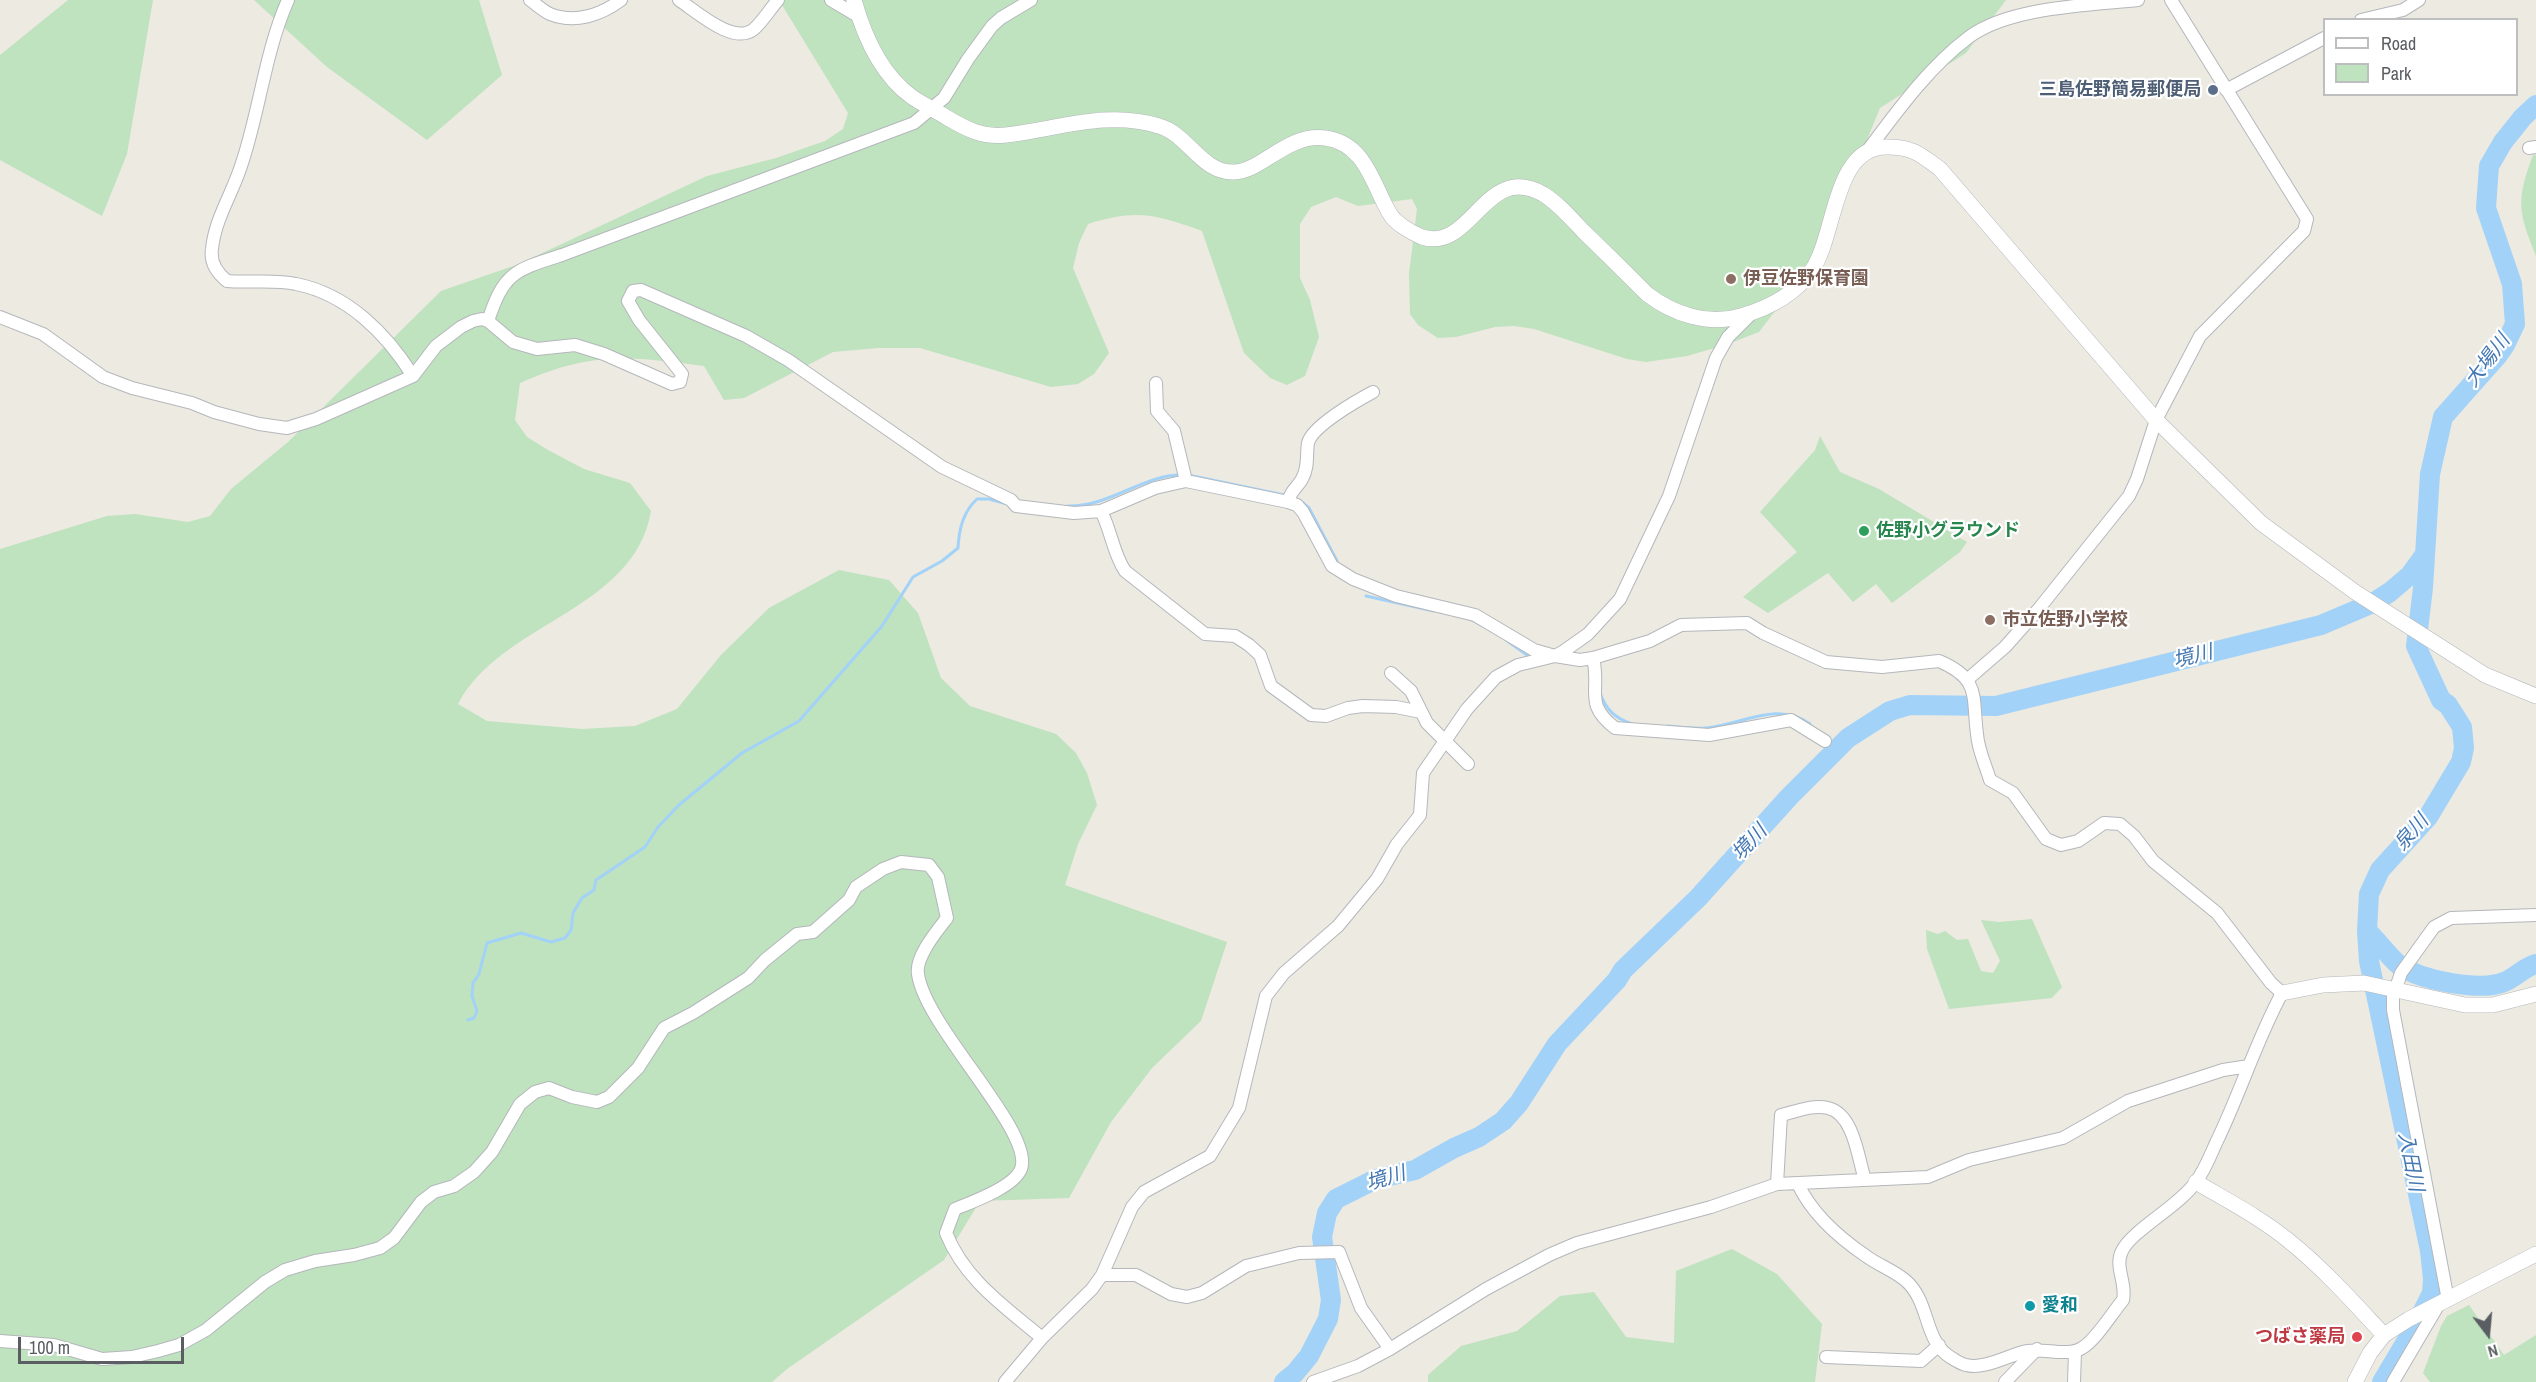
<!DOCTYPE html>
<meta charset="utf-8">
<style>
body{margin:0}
#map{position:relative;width:2536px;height:1382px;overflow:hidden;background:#eceae1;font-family:"Archivo Narrow",sans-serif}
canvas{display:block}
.legend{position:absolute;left:2323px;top:18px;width:195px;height:78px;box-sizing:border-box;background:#fff;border:2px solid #bdbec0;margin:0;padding:8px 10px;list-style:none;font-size:18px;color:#5a5d61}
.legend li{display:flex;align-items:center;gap:12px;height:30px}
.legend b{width:30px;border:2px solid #bdbec0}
.north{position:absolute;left:2458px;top:1304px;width:60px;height:60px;-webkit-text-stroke:4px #fff;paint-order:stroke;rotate:164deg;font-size:16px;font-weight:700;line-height:24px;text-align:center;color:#5a5d61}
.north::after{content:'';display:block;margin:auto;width:21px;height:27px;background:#5a5d61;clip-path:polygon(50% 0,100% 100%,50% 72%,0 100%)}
.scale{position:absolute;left:18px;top:1337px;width:166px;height:27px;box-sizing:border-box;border:3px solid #5a5d61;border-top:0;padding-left:8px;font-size:18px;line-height:21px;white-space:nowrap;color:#5a5d61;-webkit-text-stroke:4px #fff;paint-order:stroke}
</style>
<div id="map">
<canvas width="2536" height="1382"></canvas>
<ul class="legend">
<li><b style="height:8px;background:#fff"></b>Road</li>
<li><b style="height:16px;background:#bfe2bf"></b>Park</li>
</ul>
<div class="north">N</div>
<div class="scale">100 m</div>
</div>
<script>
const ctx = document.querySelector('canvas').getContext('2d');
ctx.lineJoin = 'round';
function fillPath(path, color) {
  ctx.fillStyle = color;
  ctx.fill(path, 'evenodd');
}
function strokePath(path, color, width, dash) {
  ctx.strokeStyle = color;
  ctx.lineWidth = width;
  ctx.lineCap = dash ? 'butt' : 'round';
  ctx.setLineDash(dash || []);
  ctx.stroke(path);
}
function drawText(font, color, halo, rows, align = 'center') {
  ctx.font = font + ' "Archivo Narrow","Noto Sans JP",sans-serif';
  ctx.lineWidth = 4.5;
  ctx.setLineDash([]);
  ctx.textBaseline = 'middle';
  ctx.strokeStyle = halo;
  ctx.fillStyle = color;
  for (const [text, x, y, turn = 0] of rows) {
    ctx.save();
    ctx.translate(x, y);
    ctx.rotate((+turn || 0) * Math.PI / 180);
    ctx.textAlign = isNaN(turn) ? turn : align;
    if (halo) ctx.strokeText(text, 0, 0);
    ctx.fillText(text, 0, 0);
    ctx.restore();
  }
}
fillPath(new Path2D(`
 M68 0H153L127 154 102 216 0 160V55Z
 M254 0H479L502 75 427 140 327 67Z
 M779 0H2006L1966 53 1880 108 1821 251 1759 332 1725 345 1687 356 1646 362 1627 359 1534 329 1514 326 1495 327 1456 337 1438 338 1418 325 1410 314 1409 274 1417 209 1412 199 1358 206 1336 197 1311 207 1300 224V278L1310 300 1319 337 1305 376 1287 385 1270 378 1244 353 1202 231C1155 214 1136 209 1088 224L1079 243 1073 268 1109 353 1094 374 1078 384 1051 387 920 348H878L833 352 744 398 724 400 704 366C629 356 591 351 520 383L515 420 527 437 548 450 584 469 630 483 651 511C634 611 501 622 458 704L487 721 582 729 635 726 677 709 721 655 769 608 839 570 889 580 918 613 941 678 970 706 1056 734 1076 753 1087 773 1097 805 1078 844 1065 885 1227 942 1201 1021 1152 1068 1111 1122 1069 1198 980 1201 944 1260 787 1369 772 1382H0V549L107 516 135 514 188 522 210 516 231 489 288 442 441 291 519 264 707 176 776 158 825 141 843 129 848 113Z
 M2533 155H2536V256C2518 212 2516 200 2533 155Z
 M1820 436 1840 472 1879 489 1967 542 1960 552 1892 603 1876 584 1853 602 1828 573 1768 613 1743 597 1797 552 1760 512 1815 450Z
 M2032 919 2062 987 2052 998 1949 1009 1927 949 1926 930 1938 934 1945 931 1957 940 1968 939 1981 971 1993 973 2000 961 1981 920 1999 922Z
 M1732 1249 1777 1274 1822 1324 1815 1382H1428V1375L1461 1346 1517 1331 1560 1296 1594 1292 1626 1337 1674 1343 1676 1271Z
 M2469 1305 2504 1355 2536 1335V1382H2430L2423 1373 2441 1326 2447 1316Z`), '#bfe2bf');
strokePath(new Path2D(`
 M1188 475 1284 495
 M1302 502 1309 508 1337 561
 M1068 506C1110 507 1144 474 1182 475
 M1366 596 1434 611
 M1470 619 1483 626
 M1506 640 1527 655
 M1600 693C1606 710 1615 718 1632 724
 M1668 726C1680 727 1694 729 1706 728 1741 725 1778 700 1810 724
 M1837 744 1840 746
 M468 1020 474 1018 477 1011 472 996 473 983 479 974 487 943 521 933 551 942 565 938 571 930 573 913 582 898 594 890 596 880 645 847 658 827 679 805 742 753 799 721 882 626 913 577 942 561 958 548C959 529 963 512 977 499H989L1007 504`), '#a3d2f9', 3);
strokePath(new Path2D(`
 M2367 931C2377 940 2390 958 2399 965 2419 980 2481 992 2504 982 2515 978 2524 967 2536 964
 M1284 1382 1295 1373 1309 1356 1328 1319 1331 1300 1322 1237 1327 1213 1336 1199 1376 1179 1415 1170 1454 1148 1479 1137 1503 1121 1519 1103 1557 1044 1617 980 1623 970 1698 898 1789 797 1848 738 1890 711 1910 705 1996 706 2321 625 2373 603 2390 592 2410 575 2423 557
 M2382 1382 2416 1325 2432 1293 2433 1279 2430 1251 2369 961 2367 931 2369 894 2380 870 2428 817 2461 762 2464 748 2462 727 2448 705 2441 700 2416 646 2423 588 2430 474 2443 417 2498 355 2505 345 2515 324 2512 284 2486 208 2489 166 2503 142 2523 117 2536 105`), '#a3d2f9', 20);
const minor = new Path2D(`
 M288 0C265 52 260 109 242 163 233 193 215 218 212 249 210 262 217 273 227 281 249 283 274 279 296 284 347 294 386 333 413 376
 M530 0C536 4 543 11 550 14 575 24 601 15 621 0
 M679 0C696 11 734 46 754 29 763 21 770 9 778 0
 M831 0 858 16
 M2361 20 2403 10 2419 0
 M2226 90 2324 38
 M2529 148 2536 147
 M1868 150C1898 110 1929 67 1969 37 2009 7 2089 5 2138 0
 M0 317 43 334 103 377 132 388 192 403 214 412 259 424 287 428 316 419 413 376 436 346 461 327 473 321 482 319 488 321 513 342 537 349 575 345 604 354 672 384 680 382 682 374 639 320 628 301 633 291 641 290 746 336 788 360 942 467 1011 500 1016 506 1074 513 1101 511 1155 488 1186 481 1288 502 1297 505 1303 512 1332 566 1353 579 1396 596 1475 615 1534 650 1555 656 1580 660 1593 658 1650 641 1681 625 1747 623 1763 633 1826 662 1882 667 1939 661C1981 679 1972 696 1977 734 1978 750 1986 766 1990 780L2013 793 2046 839 2061 845 2078 841 2104 823 2120 824 2134 836 2153 861 2217 913 2271 983 2282 993C2256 1041 2240 1094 2216 1143 2210 1156 2204 1172 2195 1183 2179 1206 2131 1231 2122 1251 2114 1267 2127 1283 2123 1300 2112 1313 2096 1340 2082 1348 2068 1357 2044 1348 2028 1351 2010 1354 1985 1370 1966 1365 1961 1364 1951 1358 1946 1354 1924 1336 1929 1300 1905 1280 1893 1270 1878 1265 1866 1256 1838 1237 1812 1214 1798 1184
 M488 321C504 272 515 270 562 255L914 123 944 98 968 59 992 26 1001 18 1031 0
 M1156 383 1157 411 1174 431 1186 481
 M1288 502C1290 491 1297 488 1302 479 1309 467 1306 455 1308 443 1312 426 1358 400 1373 392
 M1101 511C1111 530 1113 553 1125 571L1205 634 1235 636 1249 645 1260 655 1271 686 1311 715 1326 716 1348 708 1363 706 1396 707 1421 712
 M1593 658C1601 691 1583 703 1615 728L1709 735 1791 720 1825 741
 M1391 673 1411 691 1427 723 1468 764
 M1968 679 2005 647 2037 611 2129 496 2137 479 2156 420 2200 336 2304 231 2307 219 2171 0
 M1777 1184 1781 1115C1795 1112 1813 1104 1828 1108 1854 1114 1858 1158 1865 1180
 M1102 1275H1136L1171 1294 1187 1297 1202 1293 1246 1266 1299 1253 1339 1252 1361 1308 1390 1349
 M2448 1300 2393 1010V997L2401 973 2434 927 2451 918 2536 915
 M0 1341 54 1345 102 1359 132 1357 158 1351 179 1345 206 1330 265 1282 285 1270 315 1261 354 1255 380 1248 394 1238 421 1202 434 1192 454 1186 474 1172 492 1152 520 1104 535 1092 549 1088 572 1097 597 1102 609 1097 638 1068 664 1028 693 1013 748 978 765 960 797 934 813 932 849 900 856 887 883 869 901 862 929 865 938 877 947 918C937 931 915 957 918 974 925 1027 1035 1132 1021 1169 1014 1187 972 1202 955 1209L946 1233C965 1280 1004 1306 1042 1338
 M1826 1357 1921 1361 1939 1345
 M1005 1382 1042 1338 1092 1289 1102 1275 1132 1207 1144 1192 1210 1156 1239 1108 1266 996 1284 973 1338 926 1377 879 1397 844 1420 815 1423 773 1467 709 1496 677 1518 665 1555 656 1564 651 1588 634 1620 599 1669 496 1716 358 1728 337 1751 314
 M1313 1382 1358 1366 1390 1349 1486 1289 1549 1255 1577 1243 1711 1207 1777 1184 1928 1177 1969 1160 2063 1138 2128 1101 2223 1070 2249 1066
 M2005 1382 2037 1349
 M2074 1382 2075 1352
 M2393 1382 2439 1304`);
const tertiary = new Path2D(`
 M854 0C864 36 880 74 912 97 922 104 935 110 946 117 966 129 983 138 1006 135 1058 129 1107 110 1159 126 1188 134 1201 173 1234 172 1261 172 1287 133 1325 138 1366 143 1373 186 1390 214 1395 223 1412 233 1422 237 1472 253 1485 161 1543 194 1558 203 1571 218 1583 231 1605 252 1626 273 1647 294 1673 314 1708 326 1741 316 1769 308 1795 295 1812 270 1836 236 1833 146 1887 147 1913 147 1920 154 1940 169L2156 420 2261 523 2355 592 2485 675 2536 696
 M2282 993 2323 985 2364 983 2465 1005H2493L2536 994
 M2196 1182C2228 1201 2261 1218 2289 1241 2324 1269 2354 1303 2384 1335
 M2355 1382 2370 1353 2384 1335 2409 1319 2536 1254`);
strokePath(minor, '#b4b7bb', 14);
strokePath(tertiary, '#b4b7bb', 16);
strokePath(minor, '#fff', 12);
strokePath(tertiary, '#fff', 15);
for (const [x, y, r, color] of [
 [2213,90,6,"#5c6f8a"],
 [1731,279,6,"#8d6e63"],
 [1864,531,6,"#2e9e5b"],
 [1990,620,6,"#8d6e63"],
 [2030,1306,6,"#0f9aa8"],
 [2357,1337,6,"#e0444e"]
]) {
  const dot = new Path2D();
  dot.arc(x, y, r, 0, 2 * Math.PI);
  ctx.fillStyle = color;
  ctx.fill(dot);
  strokePath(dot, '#fff', 2);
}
drawText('bold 18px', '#4e5e75', '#fff', [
 ["三島佐野簡易郵便局",2201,90]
], 'right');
drawText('bold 18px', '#785e54', '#fff', [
 ["伊豆佐野保育園",1743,279],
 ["市立佐野小学校",2002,620]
], 'left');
drawText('bold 18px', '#27864d', '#fff', [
 ["佐野小グラウンド",1876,531]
], 'left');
drawText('bold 18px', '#0d838f', '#fff', [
 ["愛和",2042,1306]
], 'left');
drawText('bold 18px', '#be3a42', '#fff', [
 ["つばさ薬局",2345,1337]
], 'right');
drawText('italic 20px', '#4578b2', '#fff', [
 ["大場川",2488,361,-53],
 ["境川",2193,657,-14],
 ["泉川",2412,833,-49],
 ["境川",1750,843,-47],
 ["入田川",2410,1162,79],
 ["境川",1386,1179,-17]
]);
</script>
